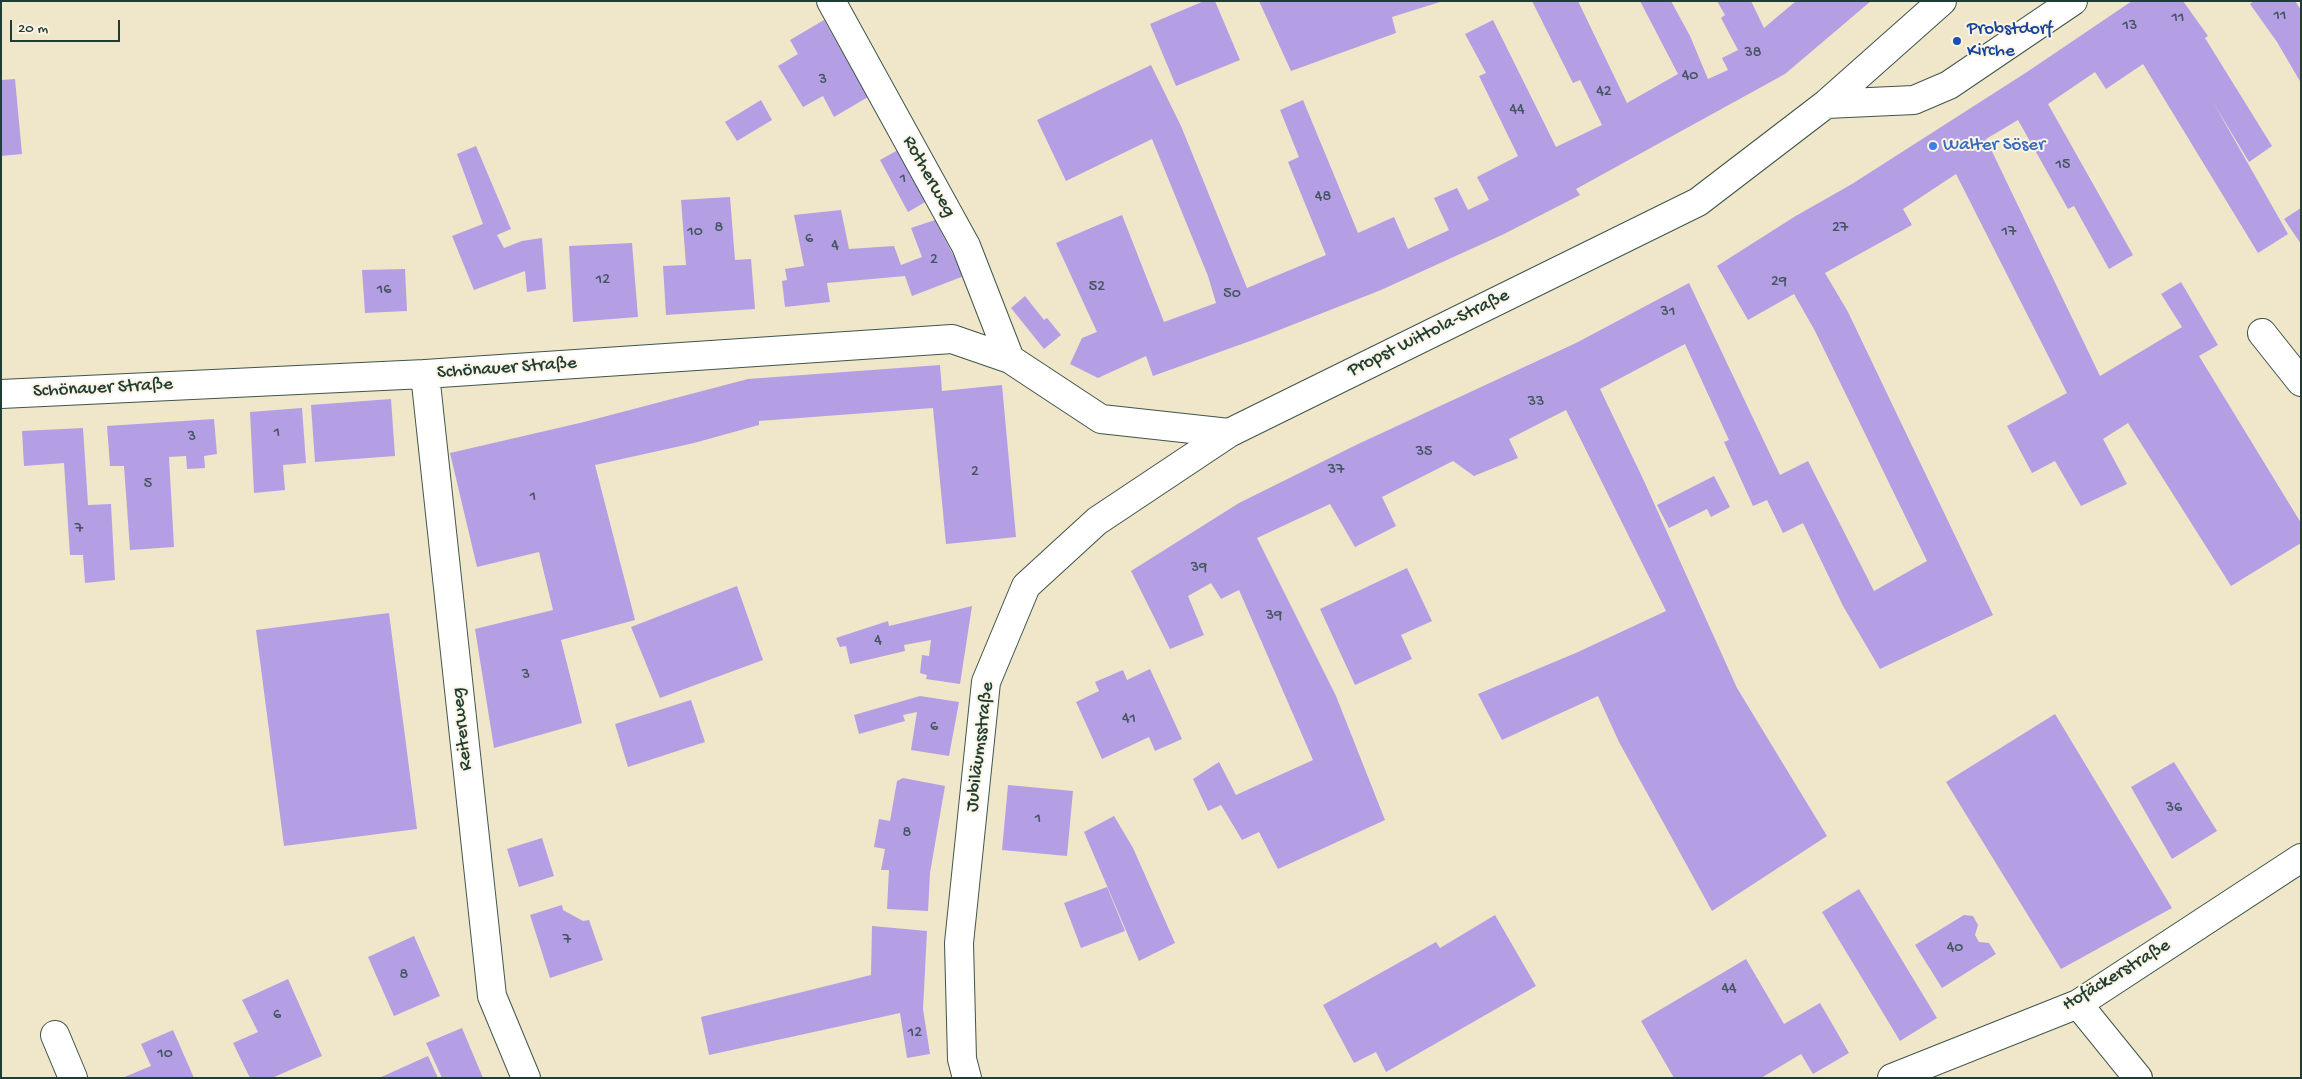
<!DOCTYPE html>
<meta charset="utf-8">
<style>
body{margin:0}
#map{position:relative;width:2302px;height:1079px;overflow:hidden;background:#f0e6c9;font-family:"Gochi Hand",sans-serif}
canvas{display:block}
.frame{position:absolute;inset:0;border:2px solid #1f3d34;pointer-events:none}
.scale{position:absolute;left:10px;top:20px;width:110px;height:22px;box-sizing:border-box;border:2px solid #1f3d34;border-top:0;padding-left:6px;font-size:15px;line-height:18px;white-space:nowrap;color:#1f3d34;-webkit-text-stroke:4px #fcf5e5;paint-order:stroke}
</style>
<div id="map">
<canvas width="2302" height="1079"></canvas>
<div class="frame"></div>
<div class="scale">20 m</div>
</div>
<script>
const ctx = document.querySelector('canvas').getContext('2d');
ctx.lineJoin = 'round';
function fillPath(path, color) {
  ctx.fillStyle = color;
  ctx.fill(path, 'evenodd');
}
function strokePath(path, color, width, dash) {
  ctx.strokeStyle = color;
  ctx.lineWidth = width;
  ctx.lineCap = dash ? 'butt' : 'round';
  ctx.setLineDash(dash || []);
  ctx.stroke(path);
}
function drawText(font, color, halo, rows, align = 'center') {
  ctx.font = font + ' "Gochi Hand",sans-serif';
  ctx.lineWidth = 4;
  ctx.setLineDash([]);
  ctx.textBaseline = 'middle';
  ctx.strokeStyle = halo;
  ctx.fillStyle = color;
  for (const [text, x, y, turn = 0] of rows) {
    ctx.save();
    ctx.translate(x, y);
    ctx.rotate((+turn || 0) * Math.PI / 180);
    ctx.textAlign = isNaN(turn) ? turn : align;
    if (halo) ctx.strokeText(text, 0, 0);
    ctx.fillText(text, 0, 0);
    ctx.restore();
  }
}
fillPath(new Path2D(`
 M1204 1H1215L1240 60 1176 86 1150 24Z
 M1259 1H1440V2L1392 17 1396 33 1291 71Z
 M1532 1H1578L1627 103 1678 74 1640 1H1671L1690 36 1708 79 1728 70 1722 58 1738 50 1721 18 1725 15 1717 1H1751L1764 28 1796 1H1871L1785 74 1576 189 1580 195 1504 234 1381 290 1264 336 1153 376 1146 356 1098 378 1070 364 1082 338 1097 332 1056 243 1093 227 1122 215 1164 322 1216 303 1208 276 1152 139 1066 181 1037 120 1151 65 1181 126 1247 288 1326 255 1288 162 1299 157 1280 110 1303 100 1358 233 1394 217 1408 249 1449 230 1434 198 1457 188 1468 210 1489 200 1477 177 1518 156 1479 76 1486 73 1465 34 1493 20 1556 147 1602 125 1580 80 1573 83Z
 M2132 1H2183L2208 36 2205 38 2272 146 2249 162 2213 102 2288 234 2258 253 2143 64 2106 89 2095 72 2048 104 2133 255 2109 269 2074 206 2068 209 2018 120 1986 139 2100 376 2182 327 2161 294 2181 282 2218 345 2199 356 2301 523V543L2231 586 2128 423 2103 439 2127 484 2081 506 2055 461 2032 473 2007 426 2067 393 1956 174 1903 209 1912 225 1825 273 1848 312 1993 615 1880 669 1843 606 1803 523 1783 533 1767 500 1753 506 1724 442 1729 440 1685 344 1600 389 1644 481 1737 688 1827 836 1712 911 1619 742 1598 696 1502 740 1478 694 1578 652 1666 611 1566 410 1509 439 1518 458 1474 476 1453 461 1382 497 1396 526 1355 547 1330 504 1257 538 1336 696 1385 820 1278 869 1259 832 1242 840 1221 805 1208 811 1193 779 1219 762 1236 795 1313 760 1239 590 1221 599 1211 583 1188 596 1204 635 1170 649 1131 571 1239 503 1356 445 1576 343 1689 283 1780 475 1808 461 1874 591 1927 561 1815 331 1794 294 1748 320 1717 266 1794 217 1852 184 2027 72Z
 M2254 1H2295L2301 10V83L2277 42 2250 4Z
 M824 20 868 97 834 117 823 96 803 107 778 66 798 54 790 40Z
 M15 79 22 154 1 156V80Z
 M761 100 772 120 737 141 725 122Z
 M476 146 511 229 497 235 504 248 522 241 542 238 546 289 527 292 525 271 474 290 452 236 483 224 457 154Z
 M898 150 927 201 908 212 880 160Z
 M730 197 735 260 751 259 755 309 666 315 663 266 686 265 681 200Z
 M2301 208V244L2284 219Z
 M841 210 849 249 894 246 901 265 922 257 911 228 935 220 964 276 912 296 905 276 827 283 830 302 785 307 782 281 787 280 785 269 804 266 794 215Z
 M632 243 638 317 573 322 569 246Z
 M405 269 407 311 365 313 362 270Z
 M1025 296 1044 320 1047 318 1061 335 1044 349 1011 308Z
 M940 365 942 391 1002 385 1016 537 946 544 933 408 759 421V425L694 443 595 465 635 620 561 640 582 723 494 748 475 629 553 610 539 552 477 567 450 453 584 422 748 379Z
 M391 399 395 456 315 462 311 405Z
 M302 408 306 463 283 465 285 490 254 493 250 412Z
 M214 419 217 454 204 456 205 468 187 469 186 456 169 457 174 547 130 550 124 466H110L107 426Z
 M83 428 88 505 111 504 115 580 85 583 83 555H70L64 463 24 466 22 431Z
 M1714 476 1730 507 1711 517 1707 509 1669 528 1657 505Z
 M1407 568 1432 621 1401 635 1412 659 1355 685 1320 609Z
 M737 586 763 660 660 698 631 627Z
 M972 606 960 684 926 679 927 675 920 673 922 655 929 656 931 640 904 645 905 651 850 664 846 646 840 647 836 638 888 621 889 626Z
 M389 613 417 829 284 846 256 630Z
 M1150 669 1182 739 1155 751 1149 737 1102 759 1076 702 1099 691 1095 682 1123 670 1127 680Z
 M920 696 959 702 949 756 911 750 917 712 903 715 905 721 859 734 854 715Z
 M691 700 705 742 628 767 615 724Z
 M2055 714 2172 908 2061 969 1946 782Z
 M2174 762 2217 831 2172 859 2131 787Z
 M903 778 945 786 930 873 928 911 887 909 889 870H881L885 849 874 847 879 819 890 821 897 781Z
 M1008 785 1073 791 1067 856 1002 850Z
 M1114 816 1133 848 1175 943 1139 961 1084 832Z
 M542 838 554 876 519 887 507 849Z
 M1107 887 1125 931 1081 948 1064 903Z
 M1859 889 1937 1018 1900 1041 1822 912Z
 M562 905 563 910 583 921 589 920 603 960 550 978 530 915Z
 M1495 915 1536 986 1386 1072 1376 1052 1354 1063 1323 1005 1436 942 1440 948Z
 M1964 915 1973 916 1978 925 1975 935 1979 942 1989 943 1996 954 1942 988 1915 945Z
 M872 926 927 931 923 1009 930 1054 907 1058 900 1013 709 1055 701 1017 871 975Z
 M414 936 440 996 394 1016 368 957Z
 M1746 959 1784 1024 1820 1003 1849 1053 1813 1074 1801 1054 1761 1078H1674L1641 1021Z
 M288 979 322 1056 272 1078H250L233 1043 258 1032 242 1000Z
 M462 1028 483 1078H442L426 1043Z
 M173 1030 194 1078H122L151 1066 141 1044Z
 M428 1056 438 1078H379Z`), '#b49fe5');
const minor = new Path2D(`
 M831 1 966 246 1010 359
 M1826 104 1914 100 1949 85 2073 1
 M2262 333 2301 382
 M425 374 492 996 526 1078
 M1 394 425 374 952 339 1010 359 1101 419 1229 433
 M2078 1004 2138 1078
 M55 1035 73 1078
 M967 1078 962 1059 959 943 986 682 1026 586 1097 521 1229 433 1698 202 1826 104 1942 1
 M1892 1078 2078 1004 2301 858`);
strokePath(minor, '#3e564a', 30);
strokePath(minor, '#fff', 28);
for (const [x, y, r, color] of [
 [1957,41,5,"#1a4fb4"],
 [1933,146,5,"#3f7fe0"]
]) {
  const dot = new Path2D();
  dot.arc(x, y, r, 0, 2 * Math.PI);
  ctx.fillStyle = color;
  ctx.fill(dot);
  strokePath(dot, '#fcf5e5', 2);
}
drawText('16px', '#445660', null, [
 ["11",2280,17],
 ["11",2178,19],
 ["13",2130,27],
 ["38",1753,54],
 ["40",1690,77],
 ["3",823,81],
 ["42",1604,93],
 ["44",1517,111],
 ["15",2063,166],
 ["1",903,180],
 ["48",1323,198],
 ["8",719,229],
 ["27",1840,229],
 ["10",695,233],
 ["17",2009,233],
 ["6",809,240],
 ["4",835,247],
 ["2",934,261],
 ["12",603,281],
 ["29",1779,283],
 ["52",1097,288],
 ["16",384,291],
 ["50",1232,295],
 ["31",1668,313],
 ["33",1536,403],
 ["1",277,434],
 ["3",192,438],
 ["35",1424,453],
 ["37",1336,471],
 ["2",975,473],
 ["5",148,485],
 ["1",533,498],
 ["7",79,530],
 ["39",1199,569],
 ["39",1274,617],
 ["4",878,642],
 ["3",526,676],
 ["41",1129,720],
 ["6",934,728],
 ["36",2174,809],
 ["1",1038,820],
 ["8",907,834],
 ["7",567,941],
 ["40",1955,949],
 ["8",404,976],
 ["44",1729,990],
 ["6",277,1016],
 ["12",915,1034],
 ["10",165,1055]
]);
drawText('19px', '#164399', '#fcf5e5', [
 ["Probstdorf",1967,30],
 ["Kirche",1967,52]
], 'left');
drawText('19px', '#366cbe', '#fcf5e5', [
 ["Walter Söser",1943,146]
], 'left');
drawText('19px', '#1f3d34', '#fcf5e5', [
 ["Rotherweg",928,177,61],
 ["Propst Wittola-Straße",1429,334,-26],
 ["Schönauer Straße",507,369,-4],
 ["Schönauer Straße",103,389,-3],
 ["Reiterweg",463,729,-96],
 ["Jubiläumsstraße",981,747,-83],
 ["Hofäckerstraße",2117,976,-31]
]);
</script>
